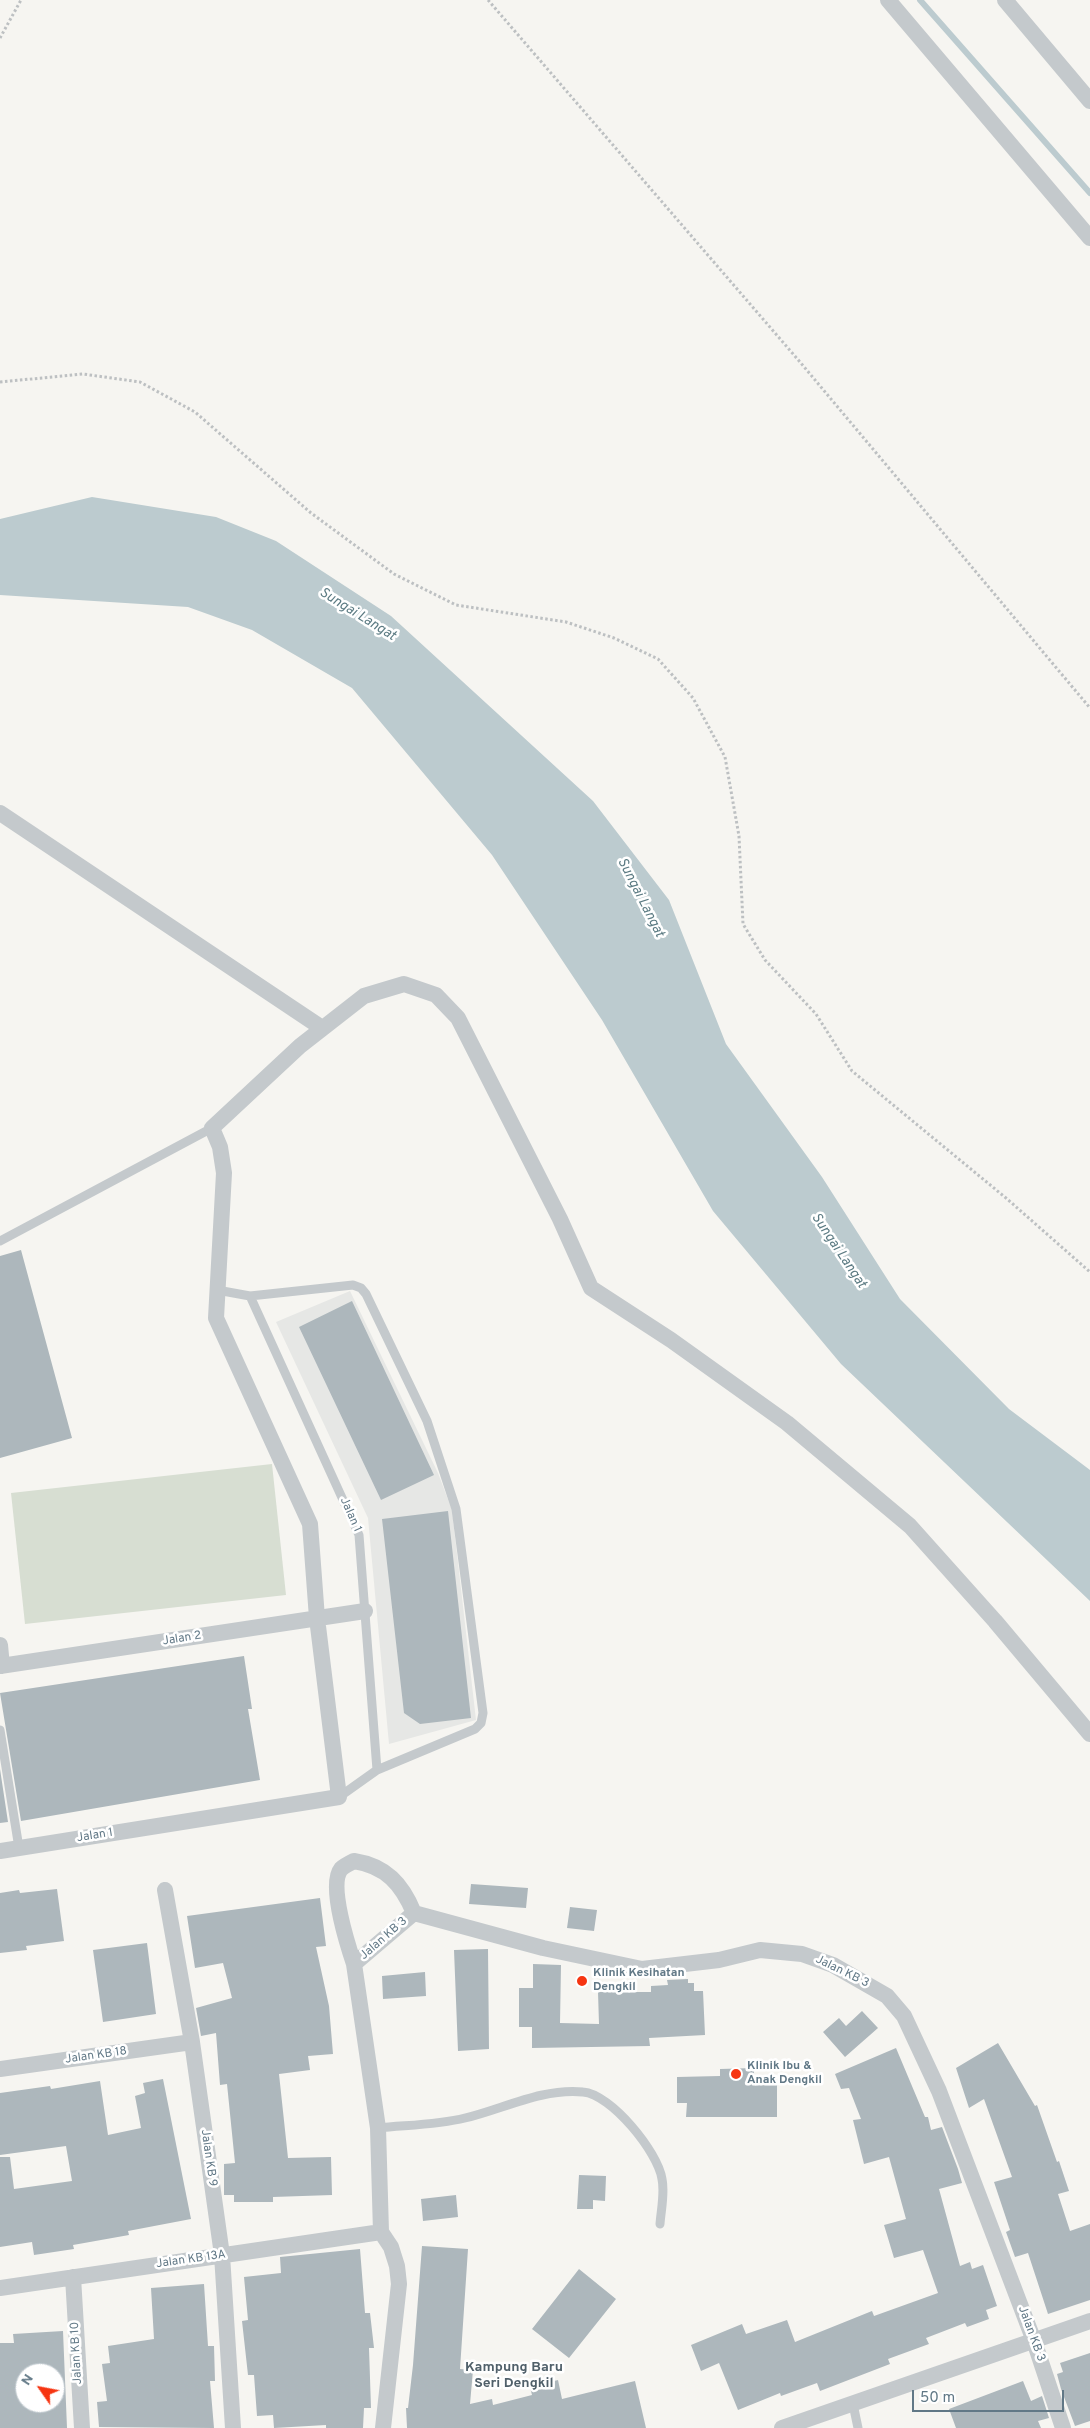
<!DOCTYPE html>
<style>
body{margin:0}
#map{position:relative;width:1090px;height:2428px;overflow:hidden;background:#f6f5f1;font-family:Overpass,sans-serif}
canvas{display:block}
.north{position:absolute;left:15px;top:2363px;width:50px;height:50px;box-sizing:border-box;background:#fff;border:1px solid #c0c9cf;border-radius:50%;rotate:303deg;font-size:14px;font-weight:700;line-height:20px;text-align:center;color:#617886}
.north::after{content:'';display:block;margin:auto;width:18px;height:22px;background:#f63511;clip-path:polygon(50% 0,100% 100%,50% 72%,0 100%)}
.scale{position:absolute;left:912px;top:2390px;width:152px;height:22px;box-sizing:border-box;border:2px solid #617886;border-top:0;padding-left:6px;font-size:15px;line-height:18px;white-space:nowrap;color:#617886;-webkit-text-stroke:4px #fff;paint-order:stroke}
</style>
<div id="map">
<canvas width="1090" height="2428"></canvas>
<div class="north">N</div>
<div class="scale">50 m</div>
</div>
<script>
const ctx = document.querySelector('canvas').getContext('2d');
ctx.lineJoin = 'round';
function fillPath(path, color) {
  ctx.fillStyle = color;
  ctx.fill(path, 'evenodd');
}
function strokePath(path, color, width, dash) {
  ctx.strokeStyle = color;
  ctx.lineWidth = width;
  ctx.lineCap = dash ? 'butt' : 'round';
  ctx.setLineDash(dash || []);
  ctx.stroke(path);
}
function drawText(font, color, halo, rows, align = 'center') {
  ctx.font = font + ' Overpass,sans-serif';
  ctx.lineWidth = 5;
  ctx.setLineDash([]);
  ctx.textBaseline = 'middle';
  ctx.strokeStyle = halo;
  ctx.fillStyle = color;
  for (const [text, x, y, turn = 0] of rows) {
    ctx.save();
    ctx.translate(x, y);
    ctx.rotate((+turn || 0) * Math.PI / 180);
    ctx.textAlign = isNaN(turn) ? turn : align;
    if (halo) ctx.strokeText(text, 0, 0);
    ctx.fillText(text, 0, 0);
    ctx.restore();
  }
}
fillPath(new Path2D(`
 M350 1291 438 1473 452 1510 476 1720 389 1744 368 1518 276 1322Z`), '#e6e7e5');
fillPath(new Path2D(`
 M272 1464 286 1595 25 1624 11 1493Z`), '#d7ded2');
fillPath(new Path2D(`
 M92 497 216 517 276 541 391 616 593 801 669 900 726 1044 822 1177 900 1299 1009 1409 1090 1470V1601L841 1364 713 1211 602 1020 492 855 352 688 252 630 188 607 0 595V519Z`), '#bccbcf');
strokePath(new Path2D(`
 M920 0 1090 193`), '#bccbcf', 6);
fillPath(new Path2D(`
 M21 1250 72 1438 0 1458V1256Z
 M352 1301 434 1475 381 1500 299 1327Z
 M448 1511 471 1718 420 1724 404 1713 382 1519Z
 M244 1656 252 1709H248L260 1780 21 1821 0 1693Z
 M0 1769 8 1822 0 1823Z
 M471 1884 528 1888 526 1908 469 1904Z
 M57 1889 64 1941 26 1946 27 1950 0 1953V1893L19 1890 20 1893Z
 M320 1898 326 1946 316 1947 329 2006 333 2054 308 2056 310 2070 279 2074 288 2158 331 2157 332 2195 273 2197V2202H234V2195H224V2164L235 2163 227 2084 220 2085 216 2033 201 2036 196 2008 232 1998 223 1963 195 1968 187 1916Z
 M570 1907 597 1910 594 1931 567 1928Z
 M147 1943 156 2014 103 2022 93 1950Z
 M488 1949 489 2049 458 2051 454 1950Z
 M533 1964 561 1965 560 2023 599 2024 598 1992H651V1986L668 1985 667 1980 688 1979V1983H694V1991H703L705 2035 649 2038 650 2046 532 2048V2027H519V1988H533Z
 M425 1972 426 1996 383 1999 382 1976Z
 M862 2011 878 2028 845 2057 823 2032 839 2018 846 2026Z
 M998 2043 1035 2106 1037 2105 1057 2162 1059 2161 1069 2191 1058 2194 1070 2231 1090 2224V2300L1048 2314 1028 2253 1015 2257 1006 2232 1010 2230 994 2182 1012 2177 984 2099 969 2108 956 2068Z
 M896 2048 925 2117H928L931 2130 942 2127 958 2169 962 2183 939 2189 960 2266 970 2262 972 2269 983 2265 997 2306 986 2310 989 2319 967 2327 965 2323 926 2338 929 2344 888 2359 890 2364 820 2391 817 2383 781 2396 780 2393 738 2410 719 2363 701 2371 691 2345 742 2324 746 2334 787 2320 795 2342 872 2311 874 2316 938 2293 923 2250 894 2258 884 2225 906 2219 889 2157 864 2164 853 2120 861 2119 849 2088 841 2089 835 2074Z
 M754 2068V2076H777V2117H686L687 2103H677V2077L720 2076V2069Z
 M163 2079 191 2219 128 2231 129 2235 73 2245 74 2249 34 2255 32 2242 0 2247V2157H10L14 2189 72 2181 66 2146 0 2155V2093L50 2086 51 2089 100 2081 108 2135 141 2128 135 2096 145 2093 143 2083Z
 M579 2175 606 2176 605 2201 593 2200V2209H577Z
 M456 2195 458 2217 423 2221 421 2199Z
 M422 2246 468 2249 460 2369 473 2370 470 2404 492 2399 493 2405 532 2395 530 2387 558 2380 562 2399 635 2381 646 2428H407L406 2408H408L413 2365Z
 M360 2249 365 2313H370L374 2348H369L371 2408H364L363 2428H326V2425L274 2428 273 2415 257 2416 254 2375H248L242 2321 248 2320 244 2277 281 2273 280 2257Z
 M579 2269 616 2299 569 2358 532 2329Z
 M204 2284 208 2346H214L215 2381H210L214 2428 99 2427 97 2402 107 2401 102 2364 110 2363 108 2346 154 2339 151 2288Z
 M63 2331 67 2428H0V2343H14L13 2334ZM25 2373H55V2403H25Z
 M1090 2353V2421L1075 2426 1061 2389 1057 2374 1063 2372 1060 2363Z
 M1023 2381 1031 2401 1042 2396 1049 2418 1038 2421 1041 2428H956L949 2409Z`), '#adb7bc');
strokePath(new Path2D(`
 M488 0 800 362 1090 708
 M0 38 21 0
 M0 382 83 374 140 382 195 412 311 513 394 574 456 605 566 622 614 638 658 659 693 698 725 757 739 836 743 924 765 960 816 1014 852 1071 1006 1198 1090 1272`), '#bdc0c2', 3, [2.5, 2.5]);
strokePath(new Path2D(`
 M0 1241 212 1128
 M217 1290 250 1296 359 1535 377 1770 339 1797
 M250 1296 353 1285 361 1288 366 1294 427 1421 456 1509 483 1713 481 1723 475 1729 377 1770
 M0 1730 19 1848
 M378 2128C406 2125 437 2125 465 2118 503 2109 542 2088 583 2092 611 2094 658 2152 662 2179 665 2193 661 2210 660 2224
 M853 2404 858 2428`), '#c4c9cc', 9);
strokePath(new Path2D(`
 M888 0 1090 238
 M1005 0 1090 101
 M0 813 322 1028
 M0 1645 2 1666
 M0 1666 365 1611
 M0 1851 339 1797 317 1618 310 1524 216 1318 224 1173 220 1147 212 1128 300 1046 364 996 404 984 436 995 458 1018 560 1219 591 1288 671 1340 787 1423 910 1526 995 1621 1090 1734
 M165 1890 192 2042 222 2255 233 2428
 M354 1964 414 1913 543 1948 642 1969 719 1960 760 1950 802 1954 833 1965 887 1996 904 2016 939 2091 1034 2341 1063 2428
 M0 2069 192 2042
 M73 2277 82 2428
 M0 2288 381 2232
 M383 2428 399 2284 397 2266 391 2247 381 2232 378 2128 354 1964C348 1946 328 1885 341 1869 344 1866 350 1863 354 1861 386 1866 402 1884 414 1913
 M782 2428 1090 2321`), '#c4c9cc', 16);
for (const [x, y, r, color] of [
 [582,1981,6,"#f63511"],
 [736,2074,6,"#f63511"]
]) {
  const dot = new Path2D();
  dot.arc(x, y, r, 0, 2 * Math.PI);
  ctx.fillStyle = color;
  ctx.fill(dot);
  strokePath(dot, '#fff', 2);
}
drawText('12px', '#617886', '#fff', [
 ["Jalan 1",350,1515,66],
 ["Jalan 2",182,1639,-9],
 ["Jalan 1",95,1836,-9],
 ["Jalan KB 3",384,1939,-41],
 ["Jalan KB 3",842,1972,26],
 ["Jalan KB 18",96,2056,-8],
 ["Jalan KB 9",208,2158,82],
 ["Jalan KB 13A",191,2260,-8],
 ["Jalan KB 3",1031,2334,70],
 ["Jalan KB 10",77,2353,-93]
]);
drawText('bold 12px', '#617886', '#fff', [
 ["Klinik Kesihatan",593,1974],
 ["Dengkil",593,1988],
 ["Klinik Ibu &",747,2067],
 ["Anak Dengkil",747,2081]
], 'left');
drawText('italic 14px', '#5c7b83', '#fff', [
 ["Sungai Langat",357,615,32],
 ["Sungai Langat",640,898,63],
 ["Sungai Langat",838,1251,56]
]);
drawText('bold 14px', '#50606a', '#fff', [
 ["Kampung Baru",514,2368],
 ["Seri Dengkil",514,2384]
]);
</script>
